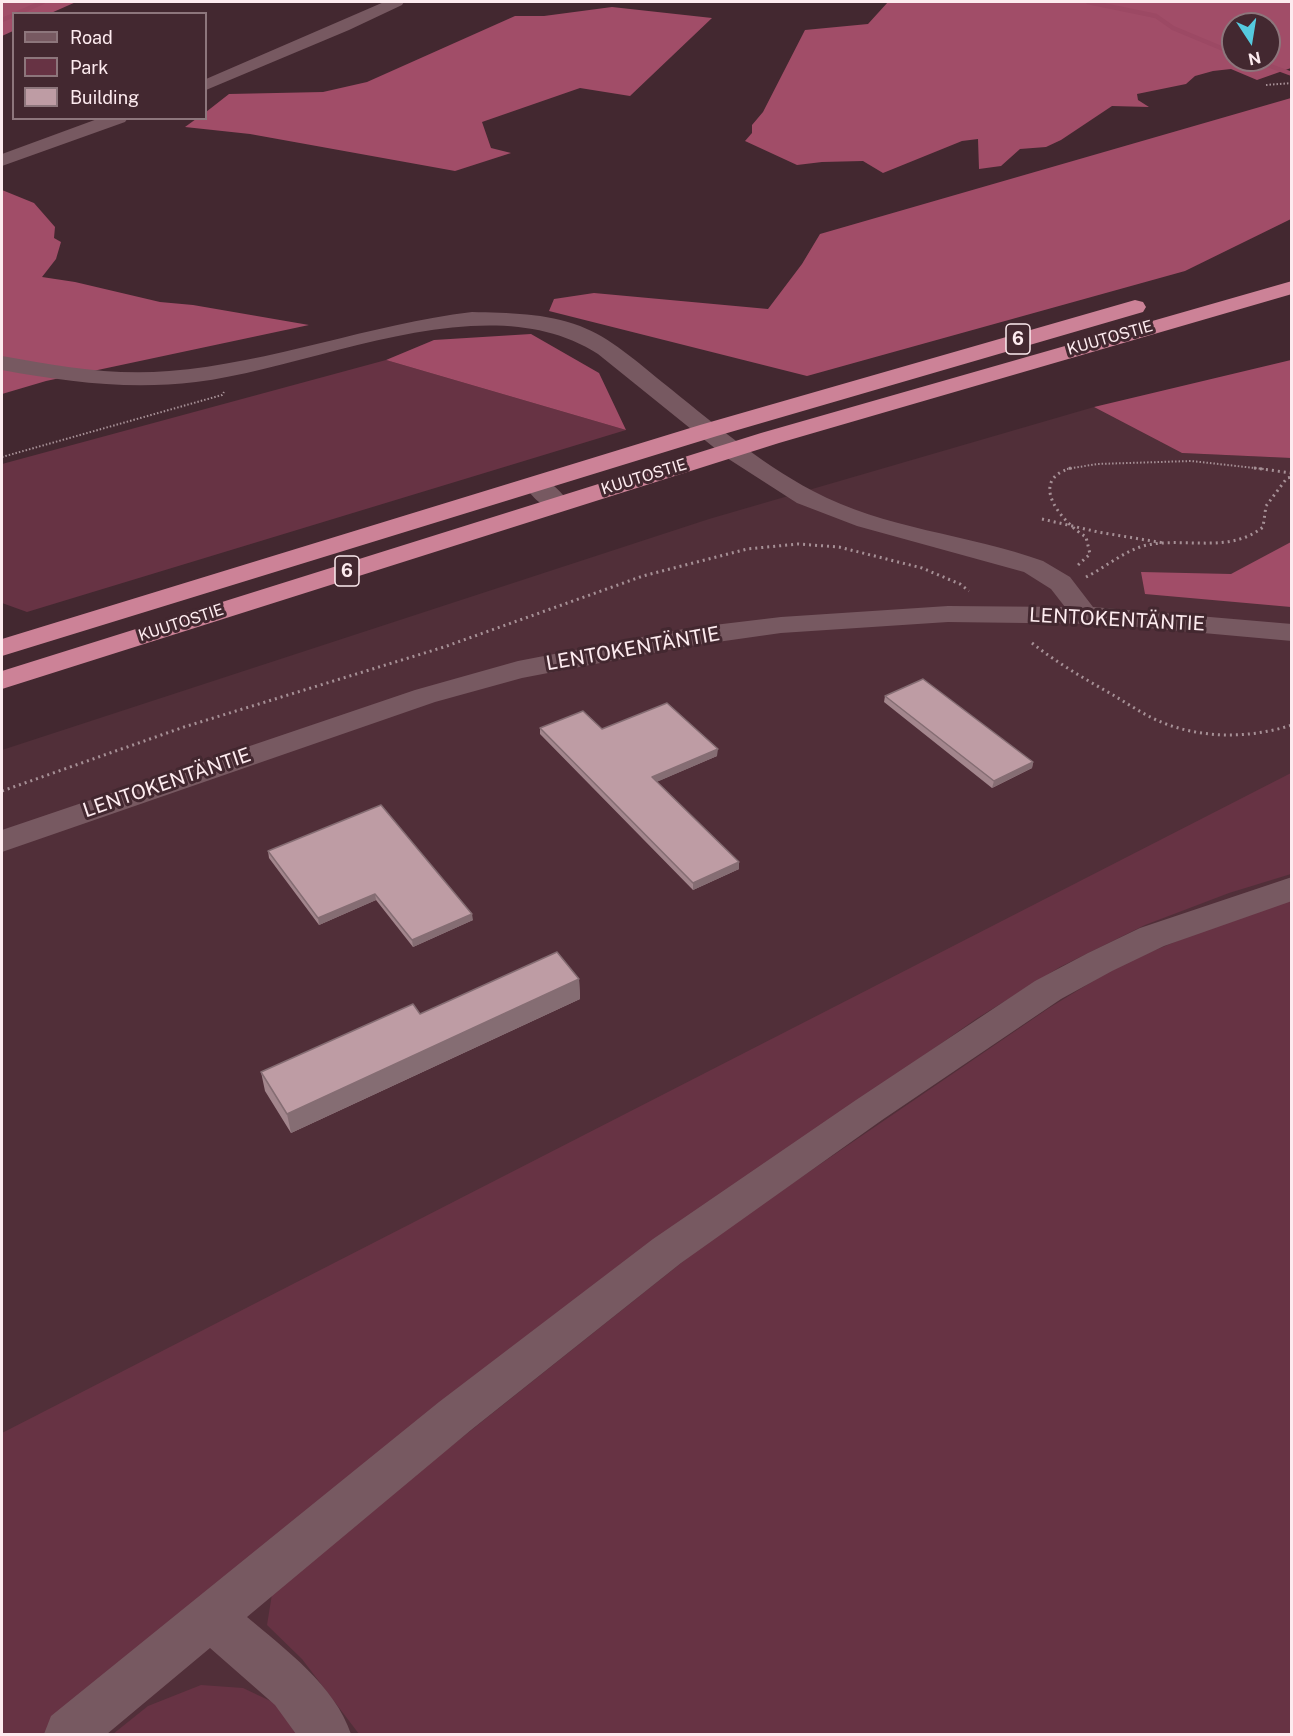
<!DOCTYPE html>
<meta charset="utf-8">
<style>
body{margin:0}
#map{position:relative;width:1293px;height:1736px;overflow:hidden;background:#432830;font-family:"Public Sans",sans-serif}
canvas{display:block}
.frame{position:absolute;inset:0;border:3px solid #fdebef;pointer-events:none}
.legend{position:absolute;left:12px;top:12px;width:195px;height:108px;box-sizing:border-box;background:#432830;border:2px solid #8d767c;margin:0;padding:8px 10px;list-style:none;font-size:18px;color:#fdebef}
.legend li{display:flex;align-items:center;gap:12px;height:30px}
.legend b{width:30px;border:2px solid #8d767c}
.north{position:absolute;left:1221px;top:12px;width:60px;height:60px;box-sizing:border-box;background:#432830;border:2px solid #8d767c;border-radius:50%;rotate:168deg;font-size:16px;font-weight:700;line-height:24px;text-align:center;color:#fdebef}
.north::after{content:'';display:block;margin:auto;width:21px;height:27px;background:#55cade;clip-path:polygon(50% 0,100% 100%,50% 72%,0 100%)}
</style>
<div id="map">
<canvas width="1293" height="1736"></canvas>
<div class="frame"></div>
<ul class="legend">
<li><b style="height:8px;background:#775961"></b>Road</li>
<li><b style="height:16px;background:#673344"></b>Park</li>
<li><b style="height:16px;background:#be9ca4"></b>Building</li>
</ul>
<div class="north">N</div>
</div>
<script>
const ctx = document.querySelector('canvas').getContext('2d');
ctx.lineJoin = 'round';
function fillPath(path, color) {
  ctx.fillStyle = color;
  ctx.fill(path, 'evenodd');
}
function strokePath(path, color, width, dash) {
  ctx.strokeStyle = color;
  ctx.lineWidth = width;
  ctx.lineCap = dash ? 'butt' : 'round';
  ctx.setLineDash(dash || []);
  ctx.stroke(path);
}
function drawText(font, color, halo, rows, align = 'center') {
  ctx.font = font + ' "Public Sans",sans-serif';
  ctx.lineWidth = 6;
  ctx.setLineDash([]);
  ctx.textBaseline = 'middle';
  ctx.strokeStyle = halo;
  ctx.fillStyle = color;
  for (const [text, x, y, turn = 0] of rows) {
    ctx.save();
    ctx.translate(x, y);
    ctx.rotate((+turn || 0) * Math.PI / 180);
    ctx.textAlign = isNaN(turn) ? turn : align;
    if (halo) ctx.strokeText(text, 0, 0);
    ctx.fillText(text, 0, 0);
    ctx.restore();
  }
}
fillPath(new Path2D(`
 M1094 407 1182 453 1291 458V1734H2V750L709 519Z`), '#512f39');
fillPath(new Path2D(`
 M386 360 626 430 27 612 2 603V464Z
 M1291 773V874L1229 893 1145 925 1060 967 976 1019 553 1316 49 1734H2V1433Z
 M1291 900V1734H359L302 1659 267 1625 273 1588 715 1236 1049 1008 1121 964 1197 933Z
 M201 1685 243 1688 281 1706 301 1734H113L148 1706Z`), '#673344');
fillPath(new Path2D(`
 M2 2H76L51 13 14 14 13 31 2 36Z
 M888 2H1291V68L1257 80 1231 69 1213 71 1195 76 1186 84 1137 94 1138 100 1149 107 1112 106 1061 140 1046 147 1020 149 1001 166 979 169 978 139 962 141 883 173 863 161 822 162 797 165 745 141 752 133V125L763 112 805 30 868 24ZM1233 24H1269V60H1233Z
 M612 7 712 18 630 96 580 88 482 122 491 148 511 153 455 171 250 134 185 127 196 119 206 118V112L229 94 323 92 367 82 515 16H544Z
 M1291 98V219L1185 271 807 376 549 311 554 299 594 293 768 309 802 264 820 234Z
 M2 190 34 203 55 227 54 238 61 242 56 259 42 277 75 282 160 302 193 305 309 325 46 381 2 394Z
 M531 334 599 373 626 430 386 360 434 340Z
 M1291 360V458L1182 453 1094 407Z
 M1291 542V607L1145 594 1141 572 1231 574Z`), '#a14d68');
strokePath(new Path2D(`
 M1088 2 1156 16 1173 28 1233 53
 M16 14 43 2
 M2 20 14 15
 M1254 60 1292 74`), '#9c4964', 4.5);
strokePath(new Path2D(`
 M1266 85 1292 83
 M2 457 222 395 224 392
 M1067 469 1097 464 1191 461 1264 469`), '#a69096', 2, [1.5, 2]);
strokePath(new Path2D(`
 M1071 468C1026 481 1063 523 1086 537L1090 554 1077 566
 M1254 468 1292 473
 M1042 519 1098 532 1164 543
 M1086 577C1106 567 1125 550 1147 545 1187 537 1229 554 1263 527L1266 506 1287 478 1292 477
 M1032 643C1057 663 1085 679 1113 695 1130 705 1147 717 1166 724 1207 739 1251 738 1292 725
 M2 791 184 727 444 647 643 576 747 549 798 544 839 547 922 568 960 584 969 591`), '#a69096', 3, [2, 4]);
fillPath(new Path2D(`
 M384 2H404L402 5 349 30 206 90V79Z
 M100 118H128L125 122 2 166V154Z
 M472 312C508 313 546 313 580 326 611 338 636 361 662 382 711 421 758 462 813 491 884 529 968 534 1043 561L1070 577 1093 607 1292 624V641L1103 624 948 622 781 633 689 646 522 678 435 702 2 852V830L415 690 518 661 689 628 781 617 948 606 1065 607 1051 589 1024 572 857 526 797 503 727 458 598 354C487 282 317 367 196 382 129 390 67 382 2 370V356C58 366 112 376 169 371 272 363 370 324 472 312Z
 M536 476C550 480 562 492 570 504L566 509C547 514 534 499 523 484L527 479Z
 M1292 877V901L1164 946 1112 971 1061 999 882 1120 681 1263 471 1430 247 1617C285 1649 335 1686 351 1734H296L275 1705 210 1648 107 1734H44L51 1716 439 1402 653 1239 856 1100 1035 981 1088 953 1140 928Z`), '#775961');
fillPath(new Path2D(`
 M1292 281V294L779 443 2 689V671L761 433Z
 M1135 300 1143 302 1146 307 1143 312 717 436 2 656V639L700 425Z`), '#cc8297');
fillPath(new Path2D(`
 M885 696 1033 762 1032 768 992 788 884 702Z
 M540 728 602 729 717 756 656 782 739 862V869L693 890 540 734Z
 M268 851 473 920 413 947 376 900 319 925 269 858Z
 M579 979 580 999 291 1133 265 1091 261 1072 420 1014Z`), '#a3868d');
fillPath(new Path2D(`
 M718 749 717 756 652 784V777Z
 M1033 762 1032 768 992 788 994 781Z
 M739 862V869L693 890V883Z
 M375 894 376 900 319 925 318 918Z
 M472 914 473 920 413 947 412 940Z
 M579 979 580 999 291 1133 287 1114Z`), '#856d73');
const building = new Path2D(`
 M923 679 1033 762 994 781 885 696Z
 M667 703 718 749 652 777 739 862 693 883 540 728 583 711 602 729Z
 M381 805 472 914 412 940 375 894 318 918 268 851Z
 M557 952 579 979 287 1114 261 1072 413 1004 420 1014Z`);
fillPath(building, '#be9ca4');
strokePath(building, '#856d73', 1.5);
drawText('16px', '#fdebef', '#432830', [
 ["KUUTOSTIE",1110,338,-16],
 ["KUUTOSTIE",644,477,-17],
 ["KUUTOSTIE",181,623,-18]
]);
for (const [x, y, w] of [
 [1018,339,24],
 [347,571,24]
]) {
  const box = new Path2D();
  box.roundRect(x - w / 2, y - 15, w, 30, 4.5);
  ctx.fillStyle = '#432830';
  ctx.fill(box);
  strokePath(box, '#fdebef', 1.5);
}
drawText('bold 18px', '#fdebef', null, [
 ["6",1018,339],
 ["6",347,571]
]);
drawText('20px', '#fdebef', '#432830', [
 ["LENTOKENTÄNTIE",1117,620,3],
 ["LENTOKENTÄNTIE",633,649,-10],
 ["LENTOKENTÄNTIE",167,783,-19]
]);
</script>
